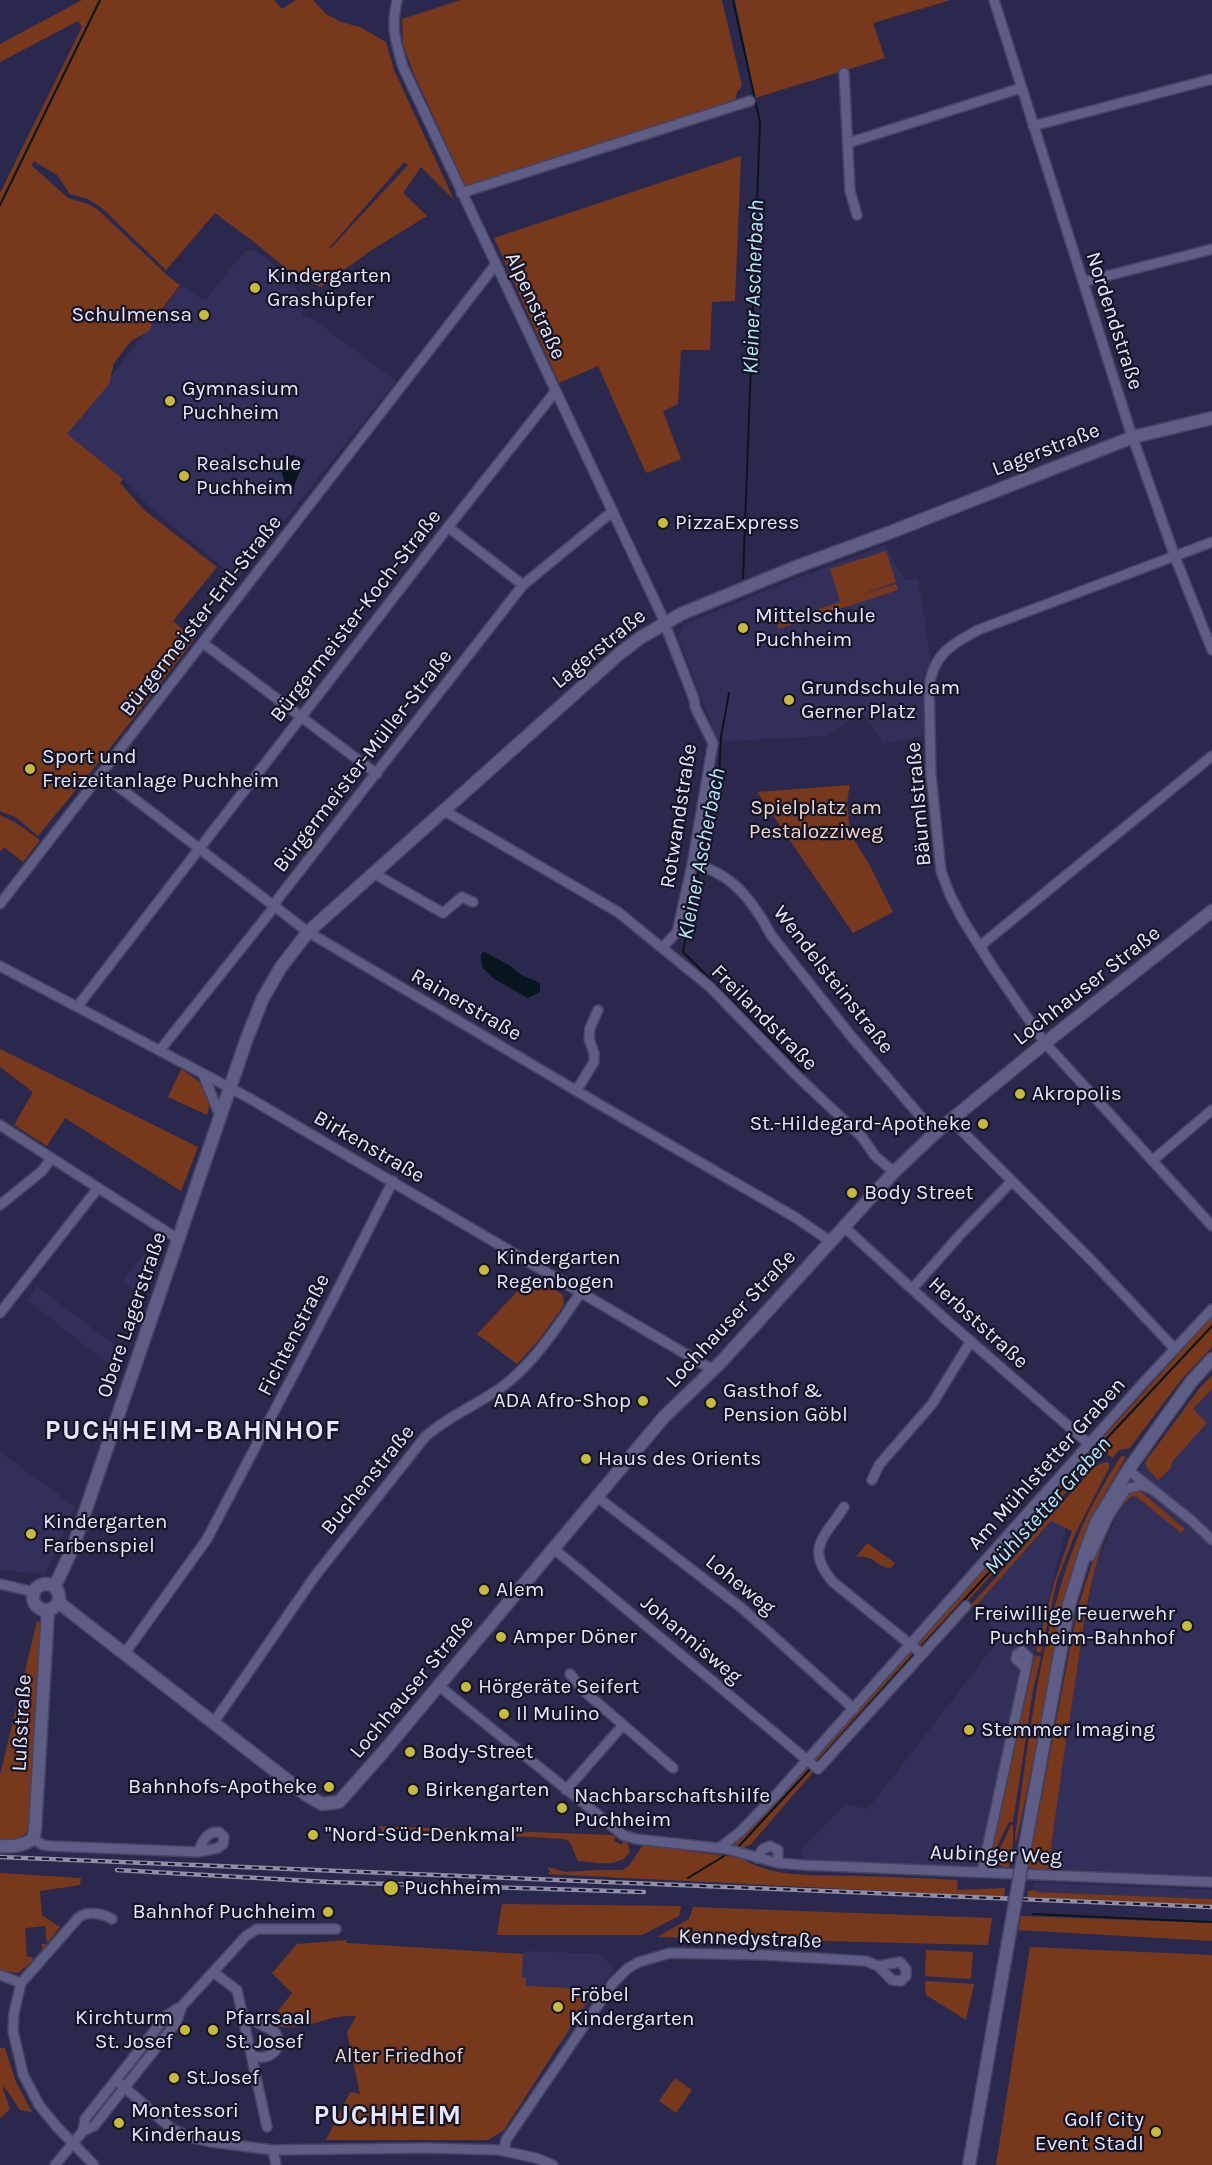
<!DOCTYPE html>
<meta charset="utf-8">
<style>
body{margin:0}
canvas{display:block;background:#2a294d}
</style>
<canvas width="1212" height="2165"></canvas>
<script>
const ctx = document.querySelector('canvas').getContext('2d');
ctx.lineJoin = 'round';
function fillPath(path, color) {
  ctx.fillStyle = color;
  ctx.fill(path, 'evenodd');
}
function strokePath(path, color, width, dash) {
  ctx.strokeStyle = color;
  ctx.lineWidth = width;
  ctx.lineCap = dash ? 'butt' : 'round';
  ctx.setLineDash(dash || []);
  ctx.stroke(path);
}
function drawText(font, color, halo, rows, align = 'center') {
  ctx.font = font + ' Karla,sans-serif';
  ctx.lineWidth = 4.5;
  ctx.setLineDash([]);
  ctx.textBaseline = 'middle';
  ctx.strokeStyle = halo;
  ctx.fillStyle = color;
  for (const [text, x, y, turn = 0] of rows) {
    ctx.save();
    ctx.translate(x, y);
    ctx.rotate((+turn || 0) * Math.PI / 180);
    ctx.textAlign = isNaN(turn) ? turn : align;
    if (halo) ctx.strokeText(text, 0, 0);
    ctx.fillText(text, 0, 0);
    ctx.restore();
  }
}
fillPath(new Path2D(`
 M255 250 291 279 304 304 302 315 313 319 396 381 237 579 150 507 123 479 67 434 181 286 203 300 208 297 245 251Z
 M885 545 904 580 918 579 931 660 924 675 922 690 926 735 883 744 863 713 824 736 727 741 717 738 678 637 684 625 782 584Z
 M144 1254 156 1263 135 1290 122 1282Z
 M37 1287 121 1350 109 1364 27 1300Z
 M1212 1389V1876L1048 1870 1070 1708 1092 1582 1097 1563 1116 1517 1132 1496 1137 1497 1155 1511 1185 1529 1139 1490 1126 1494 1145 1462 1147 1468 1172 1462 1207 1423 1193 1409Z
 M0 1452 75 1507 45 1574 0 1570Z
 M1052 1521 1066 1529 978 1872 804 1865 801 1850 845 1804 868 1809 1002 1636 974 1608Z
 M1034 1883 1212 1890V1899L1035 1892Z
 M523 1951 600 1954 614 1970 594 1996 561 2044 542 2029 522 1977Z`), '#32305b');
fillPath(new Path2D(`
 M82 0H274L282 9 296 0H313L326 14 341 22 360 27 386 42 394 70 454 200 421 167 403 193 427 216 370 251 321 287 297 278 258 245 215 213 166 270 102 208 88 199 70 194 57 175 34 161 31 165 68 198 88 204 97 209 168 276 180 285 156 317 149 331 131 341 114 363 109 384 67 434 123 479 120 483 143 509 217 567 173 621 194 640 107 752 38 836 17 818 0 811V193L82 27 78 21 0 62V44ZM404 162 408 165 331 248H329Z
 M461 0H722L742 86 737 92 735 102 466 187 413 72 403 44 402 19Z
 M735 0H951L873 23 885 58 755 98Z
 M741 156 735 301 712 302 710 350H681L678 404 663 411 681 459 646 473 598 366 559 383 494 238Z
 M886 551 896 582 857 596 896 584 898 590 778 629 777 622 840 602 830 569Z
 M850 785 847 802 850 833 870 866 893 912 853 933 757 792Z
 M0 815 16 823 40 840 23 862 4 847 0 852Z
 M0 1049 198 1147 181 1191 65 1118 47 1146 14 1125 33 1092 0 1067Z
 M181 1069C199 1080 215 1093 207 1115L168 1097Z
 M532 1276 563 1295 564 1305 538 1341 517 1364 477 1334Z
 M1212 1317V1347L1181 1380 1129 1449C1120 1448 1118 1451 1113 1458L1095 1446Z
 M1212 1375V1389L1193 1409 1207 1423 1172 1462 1171 1468 1158 1480 1147 1468 1145 1462 1199 1389Z
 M1092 1450 1097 1453 1092 1464 923 1650 916 1644Z
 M1123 1456 1126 1457 1106 1491 1085 1534 1071 1579 1016 1843 1015 1836C1030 1735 1040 1629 1079 1534 1090 1507 1105 1482 1120 1457Z
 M1106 1462 1109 1463V1468L1076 1532 1057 1580 1041 1653 1036 1651 1054 1583 1072 1531 1051 1521 974 1608 971 1605 1095 1466Z
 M1131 1490H1139L1185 1529 1181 1533 1137 1497 1132 1496C1093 1530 1085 1622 1077 1671 1066 1737 1057 1803 1048 1870L1028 1868 1078 1607 1096 1551 1108 1525 1126 1494Z
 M867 1543 895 1563 891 1568C874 1567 877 1555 856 1557Z
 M37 1621 40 1623 30 1828C22 1840 13 1840 0 1839V1775Z
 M909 1651 916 1657 820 1764 813 1758Z
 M1035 1655 1041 1657 1033 1690 1013 1822H1009L991 1858Z
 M807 1765 814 1771 751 1844 743 1848 729 1844Z
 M1011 1825H1013V1844L1009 1867H1003L996 1863 995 1859Z
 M379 1826 611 1835 616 1836 614 1841 622 1845 624 1839 627 1841 630 1852C619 1869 595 1862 578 1861L570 1842 564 1839 390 1829V1833L383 1832Z
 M648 1842 679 1847 680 1850 742 1858C770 1879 826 1875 860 1876 893 1877 925 1878 958 1880L957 1890 1005 1888 1004 1897 547 1874 550 1872 548 1867 565 1872 597 1870H622L629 1866 643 1845Z
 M0 1873 81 1878 80 1885 40 1891 42 1915 60 1927 42 1950V1944H47L45 1926 25 1928 27 1957H32L33 1961 18 1973 0 1971Z
 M1035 1890V1892L1212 1899V1905L1027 1897 1028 1891Z
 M502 1904 681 1906 679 1916 642 1935H497Z
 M693 1907 992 1918 988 1945 657 1937 689 1919Z
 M1021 1916 1212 1923V1941L1018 1930Z
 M346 1940 347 1943 523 1954 522 1977 526 1978V1986L591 1989 593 1992 504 2130 488 2140H326L350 2092 360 2094 347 2033 356 2016C324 2014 304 2035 268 2024L292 1993 272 1973 297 1944Z
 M1030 1947 1212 1955V2165H996Z
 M926 1950 973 1952 971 1979 925 1976Z
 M925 1981 974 1984 966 2020 926 1995Z
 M0 2048H5L16 2082 32 2112 20 2110 6 2089 2 2086 10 2109 0 2118Z
 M675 2078 692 2090 676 2113 659 2101Z`), '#77381b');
fillPath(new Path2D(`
 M293 455 305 460 295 483 293 495 286 490 279 460Z
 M483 951 509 965 521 975 540 983V992L528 998 494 979 482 967 481 956Z`), '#07161c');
strokePath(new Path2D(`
 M733 0 760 122 743 578
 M0 205 100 0
 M700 864 719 780 721 737 729 693
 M699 869 683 952 804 1072
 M919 1649 1008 1552 1094 1452 1212 1326
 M816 1763 915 1653
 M739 1846 812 1767
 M688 1878 724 1856
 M1033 1914 1212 1922`), '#07161c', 2);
const minor = new Path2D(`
 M397 0C391 29 395 39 403 67L661 614 694 699 695 707 713 743 692 865 677 932 663 947
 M994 0 1129 427 1175 557 1212 650
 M844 73 850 191 857 215
 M1033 126 1212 79
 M848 143 1021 88
 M461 193 750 101
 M1083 282 1212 249
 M448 527 523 585
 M1212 542 978 630C950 645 933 655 929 688L931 775 941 871 950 895 963 920 994 969 1045 1043 1212 1226
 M203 643 377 774
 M102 774 308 932 597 1103 793 1216 830 1241
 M443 810 618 912 710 987 796 1075 862 1137 875 1156 894 1172
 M692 865C729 869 755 904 771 935L851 1036 935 1133
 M373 873 443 913 462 897 473 902
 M0 904 496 264
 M980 946 1212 756
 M0 966 249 1098 713 1370
 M77 1007 448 527 555 392
 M160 1050 275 906 277 900 523 585 613 511
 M203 1074 220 1116
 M576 1091 594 1062V1053L589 1039 590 1028 598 1010
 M951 1120 1094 1263 1175 1349
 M0 1125 178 1239
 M1153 1160 1212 1110
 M0 1205 42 1171 51 1159
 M843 1226 945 1319 1089 1444
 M912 1289 959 1236 1011 1182
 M0 1313 98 1188
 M1128 1470 1191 1520 1212 1540
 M872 1480 879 1465 932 1404 971 1341
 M596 1496 743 1609 854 1709
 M844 1507C825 1537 804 1548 833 1582L922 1654
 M553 1548 818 1769 966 1606
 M1090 1556 1109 1515 1126 1489 1141 1485 1151 1489
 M0 1584 34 1592
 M1022 1651 1028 1657 1026 1668 1016 1659 1017 1654Z
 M125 1653 207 1539 331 1303 393 1181
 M570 1674 584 1691 673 1768
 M439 1686 623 1835 636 1839 727 1849 778 1863 804 1865 1212 1882
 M214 1722 315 1576 425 1437C448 1416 477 1405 502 1387 535 1362 558 1326 581 1292
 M566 1790 623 1725
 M33 1839 43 1845 51 1846 198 1852 218 1848 223 1844 224 1837 219 1832C207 1831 202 1842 198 1852
 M719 1848 740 1832 775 1796 1144 1382 1212 1309
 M757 1858 763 1849 770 1846 778 1850V1863
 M982 1872 1026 1668
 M213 1972 237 1990 267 2127
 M0 1975 21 1983
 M243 2015 275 2032 280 2042C276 2055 264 2061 252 2055
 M116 2080 172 2129 189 2137 211 2142 273 2150 427 2148 498 2150 536 2158 553 2165
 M83 2131 85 2119 167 2015 182 2006 246 1936 257 1929H336
 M273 2150 276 2165
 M504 2150 506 2140 613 1983 628 1968 639 1962 670 1953 763 1955 866 1961 878 1966 892 1980 901 1981 906 1976V1969L900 1962 878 1966
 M55 2165 83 2131 94 2126 176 2023 182 2006
 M94 2165 57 2127 39 2105 23 2074 13 2031 14 2013 21 1983 79 1917C89 1911 102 1913 112 1919`);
const tertiary = new Path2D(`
 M33 1597a13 13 0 1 1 26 0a13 13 0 1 1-26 0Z
 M55 1586 73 1547 247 1038 263 998 281 967 308 932 619 654 640 638 681 614 796 567 891 532 1133 437 1212 418
 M58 1602 305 1794 322 1804 339 1802 384 1751 642 1443 664 1417 722 1361 894 1172 935 1133 1045 1043 1212 911
 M0 1846C13 1847 22 1846 33 1839L35 1830 48 1610
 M1025 1846 1069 1605 1085 1553 1096 1523 1128 1470 1191 1382 1212 1359
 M969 2165 1005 1960`);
strokePath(minor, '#464463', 12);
strokePath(tertiary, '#464463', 15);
strokePath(minor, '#5d5d86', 9);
strokePath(tertiary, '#5d5d86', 12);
const rail = new Path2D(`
 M0 1857 1212 1907
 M117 1870 328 1882 644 1892`);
strokePath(rail, '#8e8eab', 4.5);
strokePath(rail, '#141424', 2, [7]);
const tertiaryBridge = new Path2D(`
 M1005 1960 1025 1846`);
strokePath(tertiaryBridge, '#464463', 15, []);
strokePath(tertiaryBridge, '#5d5d86', 12);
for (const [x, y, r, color] of [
 [255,288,6,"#c8bb3b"],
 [204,315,6,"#c8bb3b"],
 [170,401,6,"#c8bb3b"],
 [184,476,6,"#c8bb3b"],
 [663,523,6,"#c8bb3b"],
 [743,628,6,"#c8bb3b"],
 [789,700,6,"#c8bb3b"],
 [30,769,6,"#c8bb3b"],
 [1020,1094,6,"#c8bb3b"],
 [983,1124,6,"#c8bb3b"],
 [852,1193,6,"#c8bb3b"],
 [484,1270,6,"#c8bb3b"],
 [643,1401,6,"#c8bb3b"],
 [711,1403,6,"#c8bb3b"],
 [586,1459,6,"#c8bb3b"],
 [31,1534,6,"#c8bb3b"],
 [484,1590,6,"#c8bb3b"],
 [1187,1626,6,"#c8bb3b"],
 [501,1637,6,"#c8bb3b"],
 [466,1687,6,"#c8bb3b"],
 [504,1714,6,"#c8bb3b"],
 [969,1730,6,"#c8bb3b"],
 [410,1752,6,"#c8bb3b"],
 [329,1787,6,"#c8bb3b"],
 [413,1790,6,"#c8bb3b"],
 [562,1808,6,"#c8bb3b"],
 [313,1835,6,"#c8bb3b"],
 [391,1888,8,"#c8bb3b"],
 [328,1912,6,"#c8bb3b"],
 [558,2007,6,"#c8bb3b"],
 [185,2030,6,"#c8bb3b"],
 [213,2030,6,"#c8bb3b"],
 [174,2078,6,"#c8bb3b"],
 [119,2123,6,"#c8bb3b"],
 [1156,2132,6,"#c8bb3b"]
]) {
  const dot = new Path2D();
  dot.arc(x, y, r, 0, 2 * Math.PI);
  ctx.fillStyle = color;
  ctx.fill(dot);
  strokePath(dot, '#141424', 2);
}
drawText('21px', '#e6e7ff', '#141424', [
 ["Kindergarten",267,276],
 ["Grashüpfer",267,300],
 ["Schulmensa",192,315,"right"],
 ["Gymnasium",182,389],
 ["Puchheim",182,413],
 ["Realschule",196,464],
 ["Puchheim",196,488],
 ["PizzaExpress",675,523],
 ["Mittelschule",755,616],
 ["Puchheim",755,640],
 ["Grundschule am",801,688],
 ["Gerner Platz",801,712],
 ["Sport und",42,757],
 ["Freizeitanlage Puchheim",42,781],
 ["Akropolis",1032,1094],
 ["St.-Hildegard-Apotheke",971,1124,"right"],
 ["Body Street",864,1193],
 ["Kindergarten",496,1258],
 ["Regenbogen",496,1282],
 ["Gasthof &",723,1391],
 ["Pension Göbl",723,1415],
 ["ADA Afro-Shop",631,1401,"right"],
 ["Haus des Orients",598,1459],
 ["Kindergarten",43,1522],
 ["Farbenspiel",43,1546],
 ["Alem",496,1590],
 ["Freiwillige Feuerwehr",1175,1614,"right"],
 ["Puchheim-Bahnhof",1175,1638,"right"],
 ["Amper Döner",513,1637],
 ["Hörgeräte Seifert",478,1687],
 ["Il Mulino",516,1714],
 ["Stemmer Imaging",981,1730],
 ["Body-Street",422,1752],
 ["Bahnhofs-Apotheke",317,1787,"right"],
 ["Birkengarten",425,1790],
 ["Nachbarschaftshilfe",574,1796],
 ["Puchheim",574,1820],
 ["\"Nord-Süd-Denkmal\"",325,1835],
 ["Puchheim",404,1888],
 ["Bahnhof Puchheim",316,1912,"right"],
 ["Fröbel",570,1995],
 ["Kindergarten",570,2019],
 ["Kirchturm",173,2018,"right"],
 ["St. Josef",173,2042,"right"],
 ["Pfarrsaal",225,2018],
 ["St. Josef",225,2042],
 ["St.Josef",186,2078],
 ["Montessori",131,2111],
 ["Kinderhaus",131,2135],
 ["Golf City",1144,2120,"right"],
 ["Event Stadl",1144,2144,"right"]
], 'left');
drawText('21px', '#e6e7ff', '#141424', [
 ["Alpenstraße",535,306,65],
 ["Nordendstraße",1114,321,72],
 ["Lagerstraße",1046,450,-21],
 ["Bürgermeister-Ertl-Straße",201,616,-52],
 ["Bürgermeister-Koch-Straße",356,616,-52],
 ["Lagerstraße",599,649,-39],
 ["Bürgermeister-Müller-Straße",363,761,-52],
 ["Bäumlstraße",919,804,-95],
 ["Rotwandstraße",679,816,-81],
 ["Wendelsteinstraße",833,980,52],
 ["Lochhauser Straße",1087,986,-38],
 ["Rainerstraße",466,1005,30],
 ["Freilandstraße",764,1018,45],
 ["Birkenstraße",369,1147,30],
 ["Obere Lagerstraße",132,1315,-71],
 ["Lochhauser Straße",731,1319,-47],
 ["Herbststraße",978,1323,42],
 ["Fichtenstraße",294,1335,-63],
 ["Am Mühlstetter Graben",1047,1464,-48],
 ["Buchenstraße",368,1480,-51],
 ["Loheweg",740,1585,39],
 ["Johannisweg",691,1640,40],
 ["Lochhauser Straße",412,1687,-50],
 ["Lußstraße",22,1723,-87],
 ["Aubinger Weg",996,1855,2],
 ["Kennedystraße",750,1939,2]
]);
drawText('21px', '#efd7cd', '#141424', [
 ["Spielplatz am",816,808],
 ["Pestalozziweg",816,832],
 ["Alter Friedhof",399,2056]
]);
drawText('italic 22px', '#b6e9fd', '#141424', [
 ["Kleiner Ascherbach",754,287,-88],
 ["Kleiner Ascherbach",702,854,-79],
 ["Mühlstetter Graben",1048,1506,-48]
]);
ctx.letterSpacing = '1.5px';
drawText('bold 27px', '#e6e7ff', '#141424', [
 ["PUCHHEIM-BAHNHOF",193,1431],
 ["PUCHHEIM",388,2116]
]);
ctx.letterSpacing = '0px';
</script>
